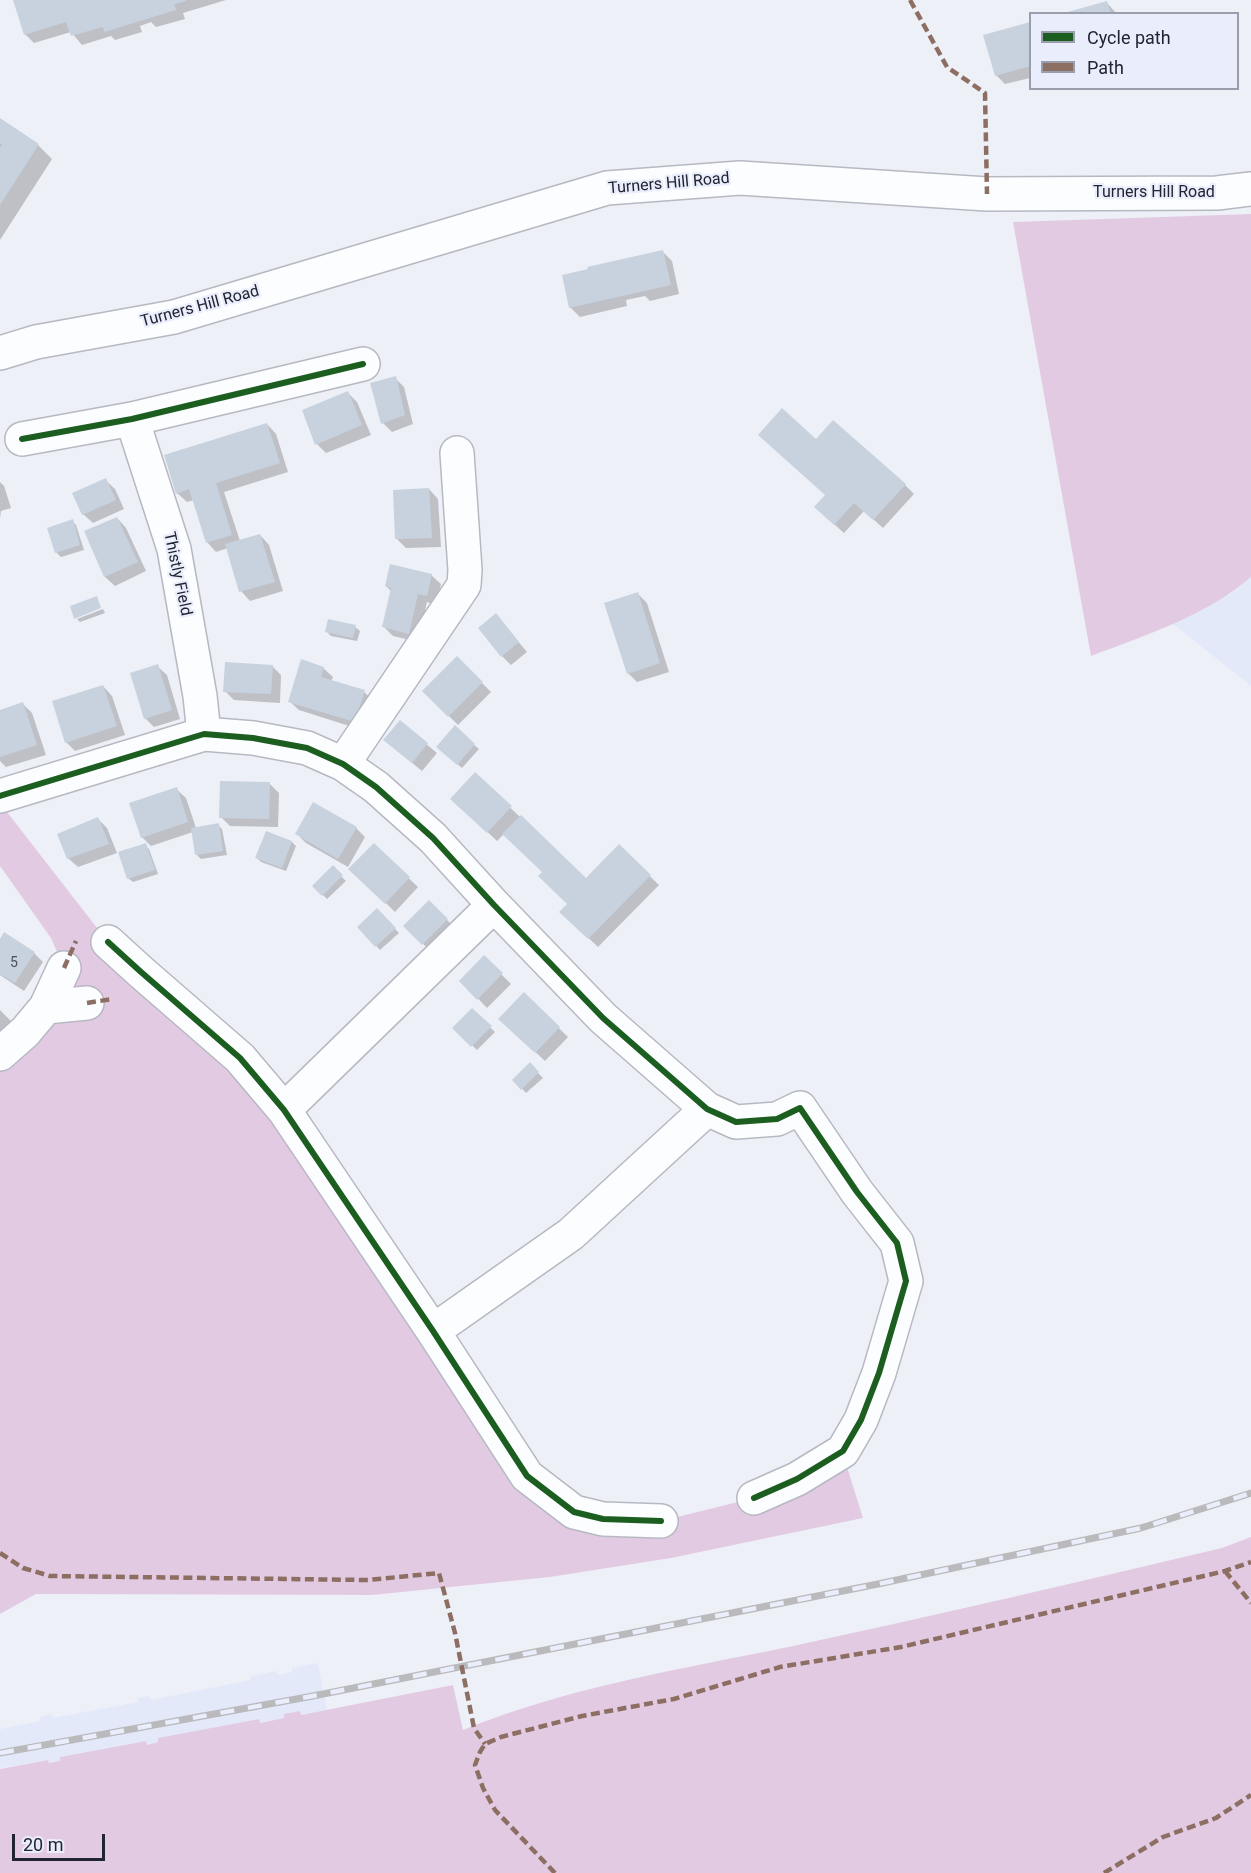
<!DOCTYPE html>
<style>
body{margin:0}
#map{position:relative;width:1251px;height:1873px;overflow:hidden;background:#eef0f8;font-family:Roboto,sans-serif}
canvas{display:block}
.legend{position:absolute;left:1029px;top:12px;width:210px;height:78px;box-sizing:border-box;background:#eaeefc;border:2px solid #9a9dab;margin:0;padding:8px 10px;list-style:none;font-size:18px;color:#212431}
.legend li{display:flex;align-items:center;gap:12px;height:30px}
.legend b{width:30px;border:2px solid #9a9dab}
.scale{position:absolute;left:12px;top:1834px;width:93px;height:27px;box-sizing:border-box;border:3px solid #212431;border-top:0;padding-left:8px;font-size:18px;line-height:21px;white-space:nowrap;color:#212431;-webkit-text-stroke:4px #eaeefc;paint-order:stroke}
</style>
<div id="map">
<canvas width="1251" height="1873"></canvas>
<ul class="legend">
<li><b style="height:8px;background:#1b5e20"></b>Cycle path</li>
<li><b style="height:8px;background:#8d6e63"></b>Path</li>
</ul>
<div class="scale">20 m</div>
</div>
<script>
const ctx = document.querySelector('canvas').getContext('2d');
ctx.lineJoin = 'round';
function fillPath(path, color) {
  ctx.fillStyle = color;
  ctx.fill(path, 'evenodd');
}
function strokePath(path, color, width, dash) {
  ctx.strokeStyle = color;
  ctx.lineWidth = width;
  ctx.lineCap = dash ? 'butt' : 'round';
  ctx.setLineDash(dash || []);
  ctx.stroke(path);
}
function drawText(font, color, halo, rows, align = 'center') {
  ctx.font = font + ' Roboto,sans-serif';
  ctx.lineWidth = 4.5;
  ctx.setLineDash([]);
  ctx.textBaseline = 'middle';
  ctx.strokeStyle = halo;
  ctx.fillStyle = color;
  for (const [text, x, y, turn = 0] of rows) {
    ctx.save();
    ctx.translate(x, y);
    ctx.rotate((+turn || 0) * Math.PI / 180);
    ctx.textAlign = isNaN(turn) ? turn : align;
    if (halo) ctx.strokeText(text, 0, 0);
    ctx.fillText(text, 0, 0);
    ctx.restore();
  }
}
fillPath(new Path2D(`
 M1251 577V686L1173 624 1232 593Z
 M318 1663 327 1710 301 1715 300 1711 285 1718 259 1723V1719L158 1739 159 1742 147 1745 145 1741 60 1757V1761L49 1764 48 1760 0 1768V1729L40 1721V1717L52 1714 53 1718 138 1702V1698L150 1696 151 1700 251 1680V1676L276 1671 278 1675 292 1672V1668Z`), '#e4e9fa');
fillPath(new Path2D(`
 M1251 214V577C1206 616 1146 635 1091 656L1013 222Z
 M0 803 108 942 240 1058 433 1331 574 1512 661 1521 754 1498 847 1467 863 1518 671 1558 550 1577 372 1595 36 1594 0 1614V1054L64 968 51 938 0 866Z
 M1251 1537V1873H0V1769L48 1760 49 1763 60 1761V1757L146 1741 147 1745 158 1742V1738L259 1719 260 1723 284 1718V1714L300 1711 301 1715 453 1685 463 1730C568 1687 682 1669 793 1646 936 1615 1079 1582 1222 1548Z`), '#e2cbe2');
fillPath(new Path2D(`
 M15 0H226L183 13 185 19 156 27 151 22 140 26 142 32 115 40 111 36 82 45 71 32 34 43 25 34Z
 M1107 3 1117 14H1067Z
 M1030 24V78L1005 84 996 75 985 36Z
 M0 120 38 145 52 159 0 240V151L2 148 0 147Z
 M662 251 672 261 679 294 650 301 645 296 626 300 627 306 580 317 570 307Z
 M395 378 404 387 413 424 392 432 383 423Z
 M348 393 357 402 371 435 326 453 317 444Z
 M267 424 276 434 288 472 224 492 240 541 260 535 269 545 283 591 250 601 241 591 228 548 216 552 207 542 194 500 187 502 177 493Z
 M816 441 905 485 914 494 883 528 864 511 844 533 825 516 827 495Z
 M105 480 115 489 124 509 93 523 83 514Z
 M0 482 4 486 11 508 1 511 0 518Z
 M429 489 438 499 441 547 406 548 397 539Z
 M117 518 126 528 146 571 115 586 105 577 86 532Z
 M72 521 76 525 84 550 61 557 56 552Z
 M431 575 441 584 436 605 427 602 418 642 393 636 384 627 392 592 386 586Z
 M637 593 647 603 669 672 637 682 628 673Z
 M103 609 105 613 80 622 77 619Z
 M496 615 527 652 511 665 502 656Z
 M355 627 360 631 357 641 331 636 327 632Z
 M457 658 491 692 458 725 424 691Z
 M157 666 167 675 180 719 154 727 145 718Z
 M272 666 281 675 280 703 234 700 225 691Z
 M323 668 333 677 331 682 364 692 374 701 365 731 299 710 289 701Z
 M103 686 112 696 125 735 75 751 66 742Z
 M23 704 32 713 46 755 6 767 0 761V712Z
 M400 722 437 753 422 771 395 749Z
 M474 745 479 749 462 768 442 751Z
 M475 774 586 880 619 846 659 885 598 947 561 912 569 904 544 872 504 834 497 841 462 808Z
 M269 783 279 793 278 827 230 826 221 817Z
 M176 789 186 798 196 828 218 825 222 829 227 855 201 859 197 855 193 832 151 846 142 837Z
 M98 819 107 828 117 853 78 867 68 858Z
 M356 828 365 837 348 867 306 843 297 834Z
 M292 842 296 846 286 871 261 862 257 858Z
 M145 845 149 849 158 874 133 882 128 878Z
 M374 845 418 887 395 912 351 869Z
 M333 868 346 881 327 899 314 886Z
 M429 902 456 929 432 953 406 926Z
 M377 910 399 933 380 950 359 927Z
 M0 941 34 953 43 962 24 991 0 975Z
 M484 957 511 984 487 1008 461 981Z
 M524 994 568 1037 545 1061 500 1019Z
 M0 1010 14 1024 0 1038Z
 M472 1010 495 1032 477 1050 454 1028Z
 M530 1065 543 1078 526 1093 514 1080Z`), '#0003');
fillPath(new Path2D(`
 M13 0H186V1L174 4 176 10 104 32 103 27 71 36 66 22 24 35Z
 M1107 1 1111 14H1064V13Z
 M1030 22V66L995 76 983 35Z
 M0 118 39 144 0 205V148L2 145 0 143Z
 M663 250 671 285 569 308 562 275 588 269 587 267Z
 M396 376 405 415 381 424 370 383Z
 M348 391 362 425 315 445 302 410Z
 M782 408 816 439 833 420 906 484 873 520 854 503 834 525 814 507 825 495 758 435Z
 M267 423 280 463 216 483 232 535 206 543 189 489 176 494 164 455Z
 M106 478 116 500 82 515 72 493Z
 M429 488 432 538 395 539 393 490Z
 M117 517 138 562 104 577 84 531Z
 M73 519 80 545 55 553 47 528Z
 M260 534 275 582 239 592 225 544Z
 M390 564 432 574 427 596 418 594 409 634 382 627 391 588 385 586Z
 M638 592 660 663 627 674 604 603Z
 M97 596 101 608 74 619 70 606Z
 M496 613 519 642 501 657 478 628Z
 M328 619 356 625 353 638 325 632Z
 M457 656 483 682 448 717 422 691Z
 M301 659 324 667 321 677 365 690 355 722 288 702Z
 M225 662 273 665 271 694 223 692Z
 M158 664 172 710 144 719 130 673Z
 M103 685 117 726 65 743 52 701Z
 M23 702 37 745 0 757V710Z
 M400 720 428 743 412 763 383 740Z
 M455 725 475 744 457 765 436 747Z
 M475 772 512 806 487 833 450 799Z
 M220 781 270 782 269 819 219 818Z
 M177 787 188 822 141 838 129 803Z
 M313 802 357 827 338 859 295 834Z
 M521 815 586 878 619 844 651 875 588 939 559 912 567 904 538 876 542 872 502 834Z
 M98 817 109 844 67 859 57 834Z
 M219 823 223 851 195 855 191 828Z
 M266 831 292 841 282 868 255 858Z
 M146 843 155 870 127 879 118 852Z
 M374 843 410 877 385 904 348 869Z
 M333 865 343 875 322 896 312 886Z
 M429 900 448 919 422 945 403 926Z
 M377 908 396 928 375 947 357 927Z
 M4 932 35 952 15 983 0 974V939Z
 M484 955 503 973 477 1000 459 981Z
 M524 992 560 1027 535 1053 498 1019Z
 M472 1008 492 1026 471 1047 452 1028Z
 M530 1062 539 1072 521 1090 512 1080Z`), '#c7d2de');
const minor = new Path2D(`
 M132 419 174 549 200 696 204 734
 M22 439 132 419 363 364
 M343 764 464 585 465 570 457 453
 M0 796 204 734 253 738 307 748 343 764 376 787 433 838 494 905 603 1018 707 1109 736 1122 777 1119 800 1108 857 1192 897 1243 906 1281 879 1373 861 1420 843 1451 797 1479 754 1498
 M108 942 141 972 240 1058 284 1110 433 1331 527 1476 574 1512 603 1519 661 1521
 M46 1007 87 1003
 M0 1054 25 1032 46 1007 64 968
 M284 1110 494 905
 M433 1331 571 1234 707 1109`);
const major = new Path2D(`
 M0 353 36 342 174 317 607 188 740 178 987 194 1217 193 1251 189`);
strokePath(minor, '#b6b8c2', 36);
strokePath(major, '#b6b8c2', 36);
strokePath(minor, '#fcfdfe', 33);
strokePath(major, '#fcfdfe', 33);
const rail = new Path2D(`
 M0 1753 313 1696 878 1584 1141 1528 1251 1493`);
strokePath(rail, '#bababd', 7);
strokePath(rail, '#eaeefc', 4.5, [14]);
strokePath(new Path2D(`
 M910 0 947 67 985 93 987 194
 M64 968 76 941
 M87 1003 112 999
 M0 1553 23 1568 50 1576 368 1580 439 1573 455 1633 474 1728 485 1744
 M1225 1571 1251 1603
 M555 1873 495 1810 483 1788 475 1765 480 1752 485 1744 501 1737 582 1716 674 1699 780 1667 901 1647 1225 1571 1251 1562
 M1104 1873 1163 1837 1216 1818 1251 1795`), '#8d6e63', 4.5, [9, 4.5]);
strokePath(new Path2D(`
 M22 439 132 419 363 364
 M0 796 204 734 253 738 307 748 343 764 376 787 433 838 494 905 603 1018 707 1109 736 1122 777 1119 800 1108 857 1192 897 1243 906 1281 879 1373 861 1420 843 1451 797 1479 754 1498
 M108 942 141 972 240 1058 284 1110 433 1331 527 1476 574 1512 603 1519 661 1521`), '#1b5e20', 6);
drawText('14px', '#4a505c', null, [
 ["5",14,963]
]);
drawText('16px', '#212431', '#eaeefc', [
 ["Turners Hill Road",669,184,-5],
 ["Turners Hill Road",1154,193],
 ["Turners Hill Road",200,307,-15],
 ["Thistly Field",177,574,78]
]);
</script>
